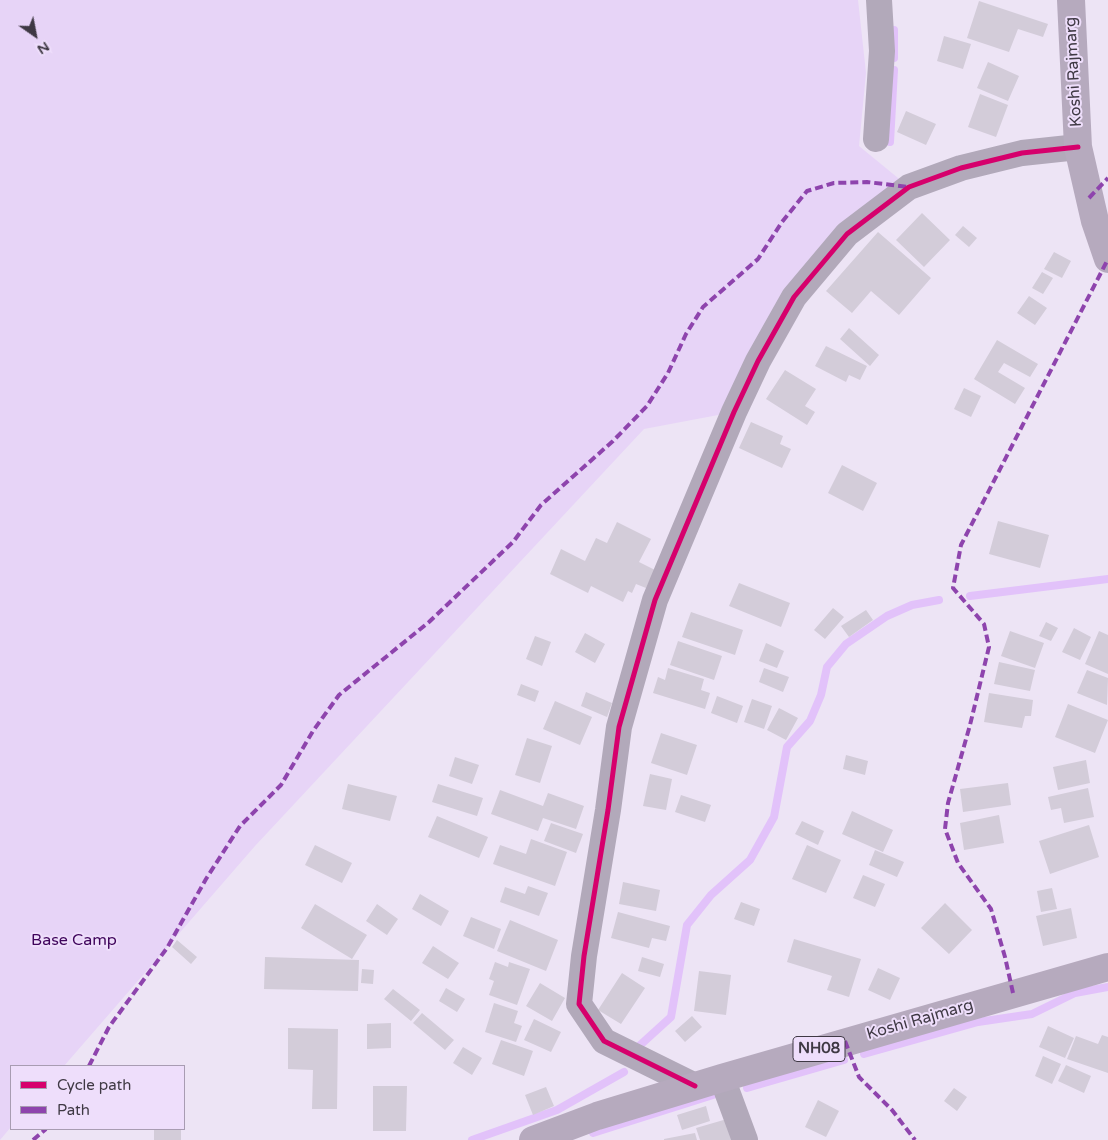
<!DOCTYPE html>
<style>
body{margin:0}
#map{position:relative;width:1108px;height:1140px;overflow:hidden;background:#ede4f5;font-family:"Varela Round",sans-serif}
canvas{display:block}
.legend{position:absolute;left:10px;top:1065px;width:175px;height:65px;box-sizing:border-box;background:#eedefb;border:1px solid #a89cb2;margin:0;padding:6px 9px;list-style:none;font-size:15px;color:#3f3944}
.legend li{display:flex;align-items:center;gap:10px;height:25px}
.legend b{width:25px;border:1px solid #a89cb2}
.north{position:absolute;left:10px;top:10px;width:50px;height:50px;-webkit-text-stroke:4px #eedefb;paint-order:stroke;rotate:147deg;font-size:14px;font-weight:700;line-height:20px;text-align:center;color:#3f3944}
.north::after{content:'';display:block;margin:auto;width:18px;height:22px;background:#3f3944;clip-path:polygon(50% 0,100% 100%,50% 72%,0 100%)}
</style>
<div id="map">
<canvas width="1108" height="1140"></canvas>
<ul class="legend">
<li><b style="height:6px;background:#d6006c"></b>Cycle path</li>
<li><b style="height:6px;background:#8e44ad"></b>Path</li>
</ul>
<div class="north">N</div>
</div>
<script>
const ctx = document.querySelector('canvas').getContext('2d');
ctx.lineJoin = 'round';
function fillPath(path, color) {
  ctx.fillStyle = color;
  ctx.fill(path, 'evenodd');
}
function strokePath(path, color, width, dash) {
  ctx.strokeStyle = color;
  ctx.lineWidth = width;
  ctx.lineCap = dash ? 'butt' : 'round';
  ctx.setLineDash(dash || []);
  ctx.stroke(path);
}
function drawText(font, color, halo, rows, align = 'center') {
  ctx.font = font + ' "Varela Round",sans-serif';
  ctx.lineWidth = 4;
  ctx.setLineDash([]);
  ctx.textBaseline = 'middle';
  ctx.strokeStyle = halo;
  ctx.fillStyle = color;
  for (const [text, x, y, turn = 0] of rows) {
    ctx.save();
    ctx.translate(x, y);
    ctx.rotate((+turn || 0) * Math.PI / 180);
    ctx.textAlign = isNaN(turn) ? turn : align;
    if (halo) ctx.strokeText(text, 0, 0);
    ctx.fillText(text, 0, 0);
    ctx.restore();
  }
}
fillPath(new Path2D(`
 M0 0H858L866 73 859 146 909 187 847 234 734 412 644 429 255 846 64 1066H11V1127L0 1140Z`), '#e7d4f7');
strokePath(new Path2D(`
 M894 30V58
 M890 142 894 70
 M970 596 1108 579
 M638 1047 671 1017 687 925 711 895 750 860 774 817 787 747 810 721 821 695 827 667 846 644 887 616 912 605 939 600
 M864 1054 978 1022 1032 1014 1075 993 1108 987
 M747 1088 844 1060
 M593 1133 713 1095
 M472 1140 557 1110 624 1072`), '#e2c2fa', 8);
fillPath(new Path2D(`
 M979 1 1048 24 1043 37 1018 29 1009 52 967 38Z
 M944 36 971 44 963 69 937 61Z
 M988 62 1019 76 1008 101 977 88Z
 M980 94 1008 105 996 137 968 127Z
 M906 111 936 124 926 145 897 132Z
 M922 213 950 240 924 267 896 240Z
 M963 226 977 238 969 247 955 235Z
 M878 232 931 278 899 315 871 291 852 313 826 291Z
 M1054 252 1071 261 1062 278 1044 269Z
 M1042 272 1053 278 1043 294 1032 288Z
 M1029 296 1047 308 1035 325 1017 313Z
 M849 328 879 355 870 366 840 339Z
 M997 340 1038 364 1030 377 1004 363 998 372 1025 388 1015 404 974 379Z
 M826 346 867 366 860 380 849 375 846 382 815 366Z
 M785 370 816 389 805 406 815 412 807 425 766 399Z
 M964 388 981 396 971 417 954 409Z
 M751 422 783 436 780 444 791 449 782 468 739 448Z
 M842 465 877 483 863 511 828 493Z
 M998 521 1049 535 1040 568 989 554Z
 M617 522 651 539 639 562 655 570 646 588 636 584 632 593 628 591 623 602 591 586 588 593 550 574 561 549 585 561 596 538 607 543Z
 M739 583 790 603 781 627 729 606Z
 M833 608 844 617 825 639 814 630Z
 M866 610 873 620 849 637 841 626Z
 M691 612 743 630 735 655 682 637Z
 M1046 622 1058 628 1051 641 1039 636Z
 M1074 628 1091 637 1080 660 1062 652Z
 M1010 631 1044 643 1035 668 1001 656Z
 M1099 631 1108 635V674L1085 664Z
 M585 633 605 644 595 663 575 652Z
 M535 636 551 642 542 666 526 659Z
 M678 641 722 656 714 680 670 665Z
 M766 643 784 651 777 668 759 661Z
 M999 662 1035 670 1030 691 994 684Z
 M668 668 704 679 701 690 710 693 705 709 653 693 658 677 665 680Z
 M764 668 789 677 783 692 759 682Z
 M1087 670 1108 678 1107 705 1077 693Z
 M521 684 539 691 535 702 517 695Z
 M586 692 612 703 607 717 581 706Z
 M989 693 1033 700 1031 716H1025L1022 728 984 722Z
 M717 696 743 706 737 723 711 713Z
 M752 699 772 706 764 729 744 722Z
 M555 701 592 717 580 745 543 729Z
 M1068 704 1108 720 1095 753 1055 737Z
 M779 708 798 718 786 740 767 730Z
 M661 733 697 745 687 775 651 763Z
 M527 738 552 746 540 783 515 775Z
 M846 755 868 761 865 775 843 769Z
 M455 757 479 765 472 784 449 776Z
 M1086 760 1090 783 1058 790 1053 767Z
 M650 774 672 779 666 810 643 806Z
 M1008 783 1011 805 963 812 960 789Z
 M348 784 397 796 390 821 342 809Z
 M438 784 483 798 477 816 432 802Z
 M1088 788 1094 817 1064 823 1061 808 1051 810 1048 797Z
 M500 790 543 806 548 793 584 806 576 829 543 818 538 831 491 814Z
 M681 795 711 805 705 822 675 812Z
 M852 811 893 830 883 852 842 834Z
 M999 815 1004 843 964 850 960 823Z
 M437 816 488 837 479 858 428 837Z
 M802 821 824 831 818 845 795 834Z
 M551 823 583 834 576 853 544 841Z
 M1089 825 1099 857 1050 874 1039 841Z
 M531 839 567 852 555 886 493 864 500 845 526 854Z
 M315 845 352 863 342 883 305 865Z
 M807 845 841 860 826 893 792 879Z
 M875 850 904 862 897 877 869 865Z
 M863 875 885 884 875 907 853 898Z
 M623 882 660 890 656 911 619 904Z
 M528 886 548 893 539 916 500 902 505 887 525 894Z
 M1052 888 1057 909 1041 912 1037 891Z
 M420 894 449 911 441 926 412 909Z
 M741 902 760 909 754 926 734 919Z
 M945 903 972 930 949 954 921 928Z
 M315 904 367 935 352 959 301 928Z
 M377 904 398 919 387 935 366 921Z
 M1071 908 1077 938 1043 946 1036 916Z
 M618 912 670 926 666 941 652 938 649 948 611 938Z
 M471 917 501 929 494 949 463 936Z
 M510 920 558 940 546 971 497 951Z
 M794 939 861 959 849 997 827 990 832 976 787 962Z
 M177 940 197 957 191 964 172 947Z
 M433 946 459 963 448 979 422 963Z
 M265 957 359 960 358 991 264 989Z
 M642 957 664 964 660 977 638 971Z
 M495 962 508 967 509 962 530 969 517 1005 489 995 494 981 489 979Z
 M878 968 900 978 890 1000 868 990Z
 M362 969 374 970 373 984 361 983Z
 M699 971 731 975 726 1015 694 1011Z
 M622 973 645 988 621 1024 598 1010Z
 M540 983 565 998 552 1021 526 1006Z
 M446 988 465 999 457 1012 439 1001Z
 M393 989 420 1010 411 1021 384 999Z
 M494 1003 518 1011 514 1023 522 1026 516 1042 485 1032Z
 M422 1013 454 1040 445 1050 413 1023Z
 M692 1016 702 1027 685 1042 675 1031Z
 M534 1019 561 1032 551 1052 524 1040Z
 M391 1023V1048L367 1049V1024Z
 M1048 1026 1074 1038 1065 1058 1039 1047Z
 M288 1028 338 1029 337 1109H312L313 1070 288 1069Z
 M1102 1035 1108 1037V1073L1067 1059 1076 1036 1098 1044Z
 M501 1040 533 1051 524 1076 492 1064Z
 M463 1047 482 1058 472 1075 453 1063Z
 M1043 1056 1061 1064 1052 1084 1035 1076Z
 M1066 1065 1091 1076 1084 1093 1058 1081Z
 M373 1086H407L406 1131H373Z
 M546 1087 554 1106 533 1115 525 1095Z
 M954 1088 967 1097 957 1111 944 1101Z
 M818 1100 839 1111 826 1137 805 1127Z
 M706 1106 710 1121 682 1130 677 1115Z
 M727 1119 733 1140H700L696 1128Z
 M181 1129V1140H154V1130Z
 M695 1133 697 1140H664V1139Z`), '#d3ccd9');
strokePath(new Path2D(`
 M876 139 882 51 879 0
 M722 1078 745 1140
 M695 1086 604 1041 579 1004 584 956 608 810 619 727 655 600 734 412 758 361 794 297 847 234 909 187 961 168 1022 153 1078 147`), '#b2a9ba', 26);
strokePath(new Path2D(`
 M1071 0 1078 147 1095 221 1108 259
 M533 1140 597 1116 722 1078 1108 967`), '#b6aabe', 28);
strokePath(new Path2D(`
 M1089 198 1108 178
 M1013 993 1005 957 991 909 958 863 945 829 948 803 970 725 989 647 984 624 953 588 961 545 1108 259
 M845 1041 859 1077 892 1110 915 1140
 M89 1066 109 1027 167 948 206 879 240 826 281 785 313 731 339 695 429 622 513 542 541 505 613 441 647 406 668 373 686 334 703 307 758 259 782 222 807 191 834 183 867 182 909 187
 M33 1140 46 1129`), '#8e44ad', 4, [8, 4]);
strokePath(new Path2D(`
 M695 1086 604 1041 579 1004 584 956 608 810 619 727 655 600 734 412 758 361 794 297 847 234 909 187 961 168 1022 153 1078 147`), '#d6006c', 5);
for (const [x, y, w] of [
 [819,1049,52]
]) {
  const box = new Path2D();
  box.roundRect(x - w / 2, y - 12.5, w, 25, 4);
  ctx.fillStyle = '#eedefb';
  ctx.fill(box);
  strokePath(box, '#3f3944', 1);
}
drawText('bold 15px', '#3f3944', null, [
 ["NH08",819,1049]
]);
drawText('16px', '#3f3944', '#eedefb', [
 ["Koshi Rajmarg",1074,72,-93],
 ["Koshi Rajmarg",920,1020,-16]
]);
drawText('16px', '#3f045b', '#eedefb', [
 ["Base Camp",74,941]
]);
</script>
